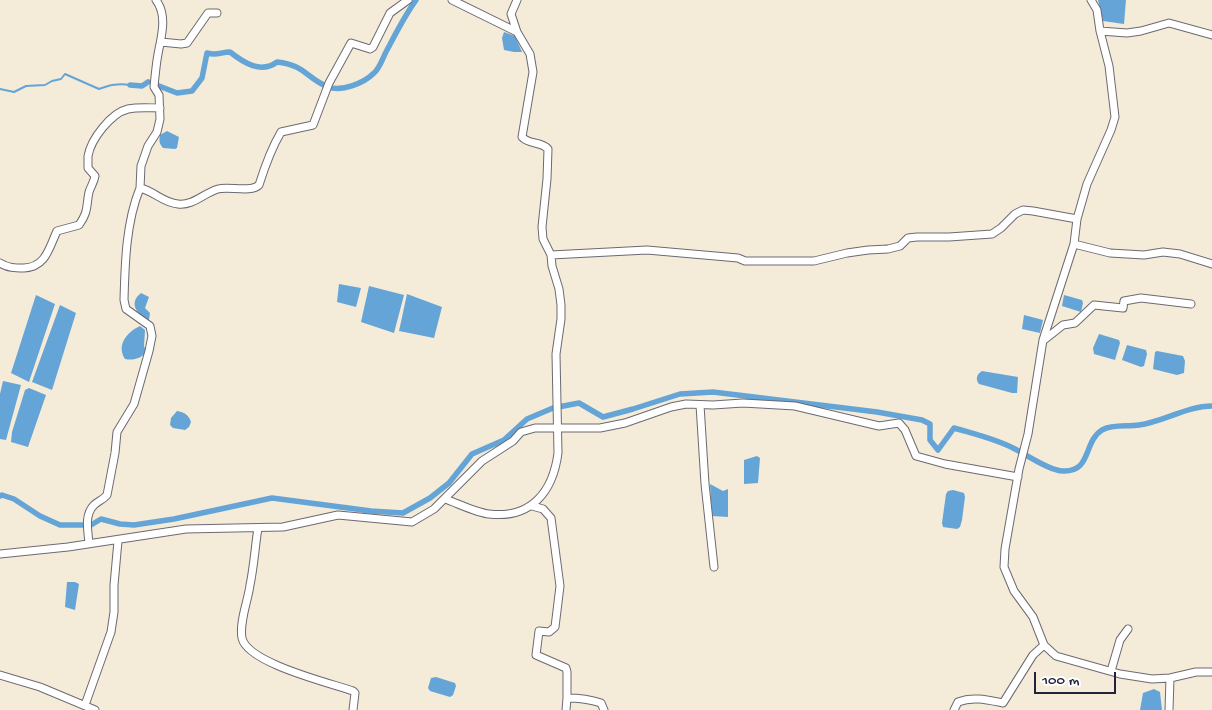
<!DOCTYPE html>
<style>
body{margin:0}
#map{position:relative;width:1212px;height:710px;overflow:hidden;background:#f4ecd8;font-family:"Gochi Hand",sans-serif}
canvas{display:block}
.scale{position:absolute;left:1034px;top:672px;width:82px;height:22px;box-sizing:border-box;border:2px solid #22223b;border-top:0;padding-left:6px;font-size:15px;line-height:18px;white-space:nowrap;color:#22223b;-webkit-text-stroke:4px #fff;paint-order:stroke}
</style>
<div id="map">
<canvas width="1212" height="710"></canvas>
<div class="scale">100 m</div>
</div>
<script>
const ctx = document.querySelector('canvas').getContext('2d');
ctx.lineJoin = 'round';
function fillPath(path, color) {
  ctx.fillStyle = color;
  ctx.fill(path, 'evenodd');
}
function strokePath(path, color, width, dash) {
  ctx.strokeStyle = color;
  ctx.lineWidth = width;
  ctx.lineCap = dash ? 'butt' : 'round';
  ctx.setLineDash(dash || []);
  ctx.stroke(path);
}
fillPath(new Path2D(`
 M1098 0H1126L1124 24 1103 21Z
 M504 32 515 36 522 52H514L504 50 502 38Z
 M167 131 179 137 177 148 175 149 163 148C159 143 159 141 160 135Z
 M339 284 361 288 356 307 337 302Z
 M369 286 404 295 394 333 361 322Z
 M141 293 149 297 145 308 150 313 149 320C137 315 128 303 141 293Z
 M407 294 442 307 434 338 399 331Z
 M36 295 55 304 29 382 11 373Z
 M1064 295 1082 300 1083 303 1081 312 1062 306Z
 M60 305 76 313 52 390 32 382Z
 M1024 315 1043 320 1040 333 1022 329Z
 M140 326 145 330 144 346 146 351C143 358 133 361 125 359 116 345 127 332 140 326Z
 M1099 334 1119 340 1120 343 1115 360 1094 354 1093 348Z
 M1127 345 1146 350 1147 354 1144 366 1141 367 1122 360Z
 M1157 351 1183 356 1185 361 1184 373 1177 375 1153 369 1155 352Z
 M982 371 1018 377 1017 393H1012L979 384C975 379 977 374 982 371Z
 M3 381 21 385 6 440 0 439V394Z
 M29 388 46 395 28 447 11 442 12 432 25 390Z
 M177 411C184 412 189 415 191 422L189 427 185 430 173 428 170 425 171 418Z
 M757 456 760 458 758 483 744 484V460Z
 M710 484 723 491 728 489V517L712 516Z
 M953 490 964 493 965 497 962 520 960 527 957 529 943 527 942 523 946 494 948 491Z
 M67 582H75L79 584 75 610 65 607Z
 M436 677 455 683 456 686 453 695 450 697 430 691 428 688 431 678Z
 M1154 689 1160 692 1162 710H1140L1143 693Z`), '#64a4d7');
strokePath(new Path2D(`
 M0 89 14 92 26 86 45 85 52 81 61 79 65 74 99 89C110 85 118 83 130 85`), '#64a4d7', 2);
strokePath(new Path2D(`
 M154 84 177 93 192 91 202 78 207 53C217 56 221 52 230 52 244 63 261 74 277 62 305 65 306 78 328 87 342 92 364 83 374 73 380 68 383 57 387 50 396 33 405 15 416 0
 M130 85 142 86 148 82
 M0 496 2 495 14 499 40 516 60 525H91L101 519 120 524 134 525 174 519 272 498 371 511 403 513 430 498 449 483 472 454 504 440 527 419 553 408 579 403 603 417 633 409 680 394 713 392 877 412 922 420 930 424V440L938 450 954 428C974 434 996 439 1015 449 1027 455 1050 471 1063 471 1092 472 1083 442 1102 430 1113 424 1127 427 1139 425 1163 422 1187 406 1212 406`), '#64a4d7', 5.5);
const minor = new Path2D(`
 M156 0C168 16 161 37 158 54 156 65 155 76 154 87L159 95 160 119 157 132 148 146 141 166 140 188C154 191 163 203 178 204 193 206 204 193 218 189 229 186 251 193 259 185 265 166 271 149 281 132L313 125 329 83 351 43 370 49 373 47 390 13 408 0
 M1091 0 1097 10 1100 31 1109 66 1115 117 1111 130 1087 184 1077 219 1074 244 1043 340 1028 434 1019 469 1005 549 1004 567 1014 591 1033 617 1044 645 1056 656 1120 674 1152 679 1170 678 1196 672H1212
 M1100 31 1127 33 1141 31 1169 23 1212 35
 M517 32 511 14 517 0
 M161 42 181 44 187 43 208 13H217
 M1074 244 1110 253 1144 255 1163 252 1180 254 1212 264
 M551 255 647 250 738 258 745 261H814L847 253 868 250 888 249 900 246 908 238 917 237H949L992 234 1001 228 1015 214 1023 210 1033 211 1077 219
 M0 263C8 268 15 268 24 268 46 267 49 248 57 231L79 225C89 211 86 206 89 192 91 186 94 182 95 176L88 168C88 164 88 159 88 156 91 139 111 113 128 109 138 107 149 108 160 108
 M1044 340 1063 325 1075 323 1094 305 1123 308 1124 301 1141 298 1191 304
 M700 405 705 484 714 567
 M445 499C457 503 477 513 489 514 531 519 553 492 558 453L556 354 561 319V305L559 289 552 266 551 255 543 239 542 227 547 179 548 149C541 141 529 145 522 137L533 72 530 54 517 32 452 0
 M532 506 543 509 551 518 560 586 555 627 549 632 539 631 536 655 566 668 567 672V698C579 698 589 699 601 703L604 710
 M258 528C255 547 254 566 250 585 248 601 239 622 242 638 247 663 330 683 353 691L355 693 353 710
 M89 543C88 531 84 515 94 505 98 501 103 500 107 495L115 453 117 432 134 404 149 351 152 336 150 326 126 309 124 300C125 263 126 222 140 188
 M0 554 68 547 186 529 283 527 338 515 412 522 434 509 482 461 513 441 521 432 535 428H600L625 423 671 407 686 404 713 405 743 403 795 406 879 426 899 423 905 430 916 456 945 464 1018 477
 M1111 671 1120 640 1128 629
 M0 675 40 687 95 710
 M85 705 111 632 114 612V585L118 541
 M566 710 567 698
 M954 710 958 702C973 696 988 700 1003 703L1033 655 1044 645
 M1169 710 1170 678`);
strokePath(minor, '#6c6972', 9);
strokePath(minor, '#fff', 7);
</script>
